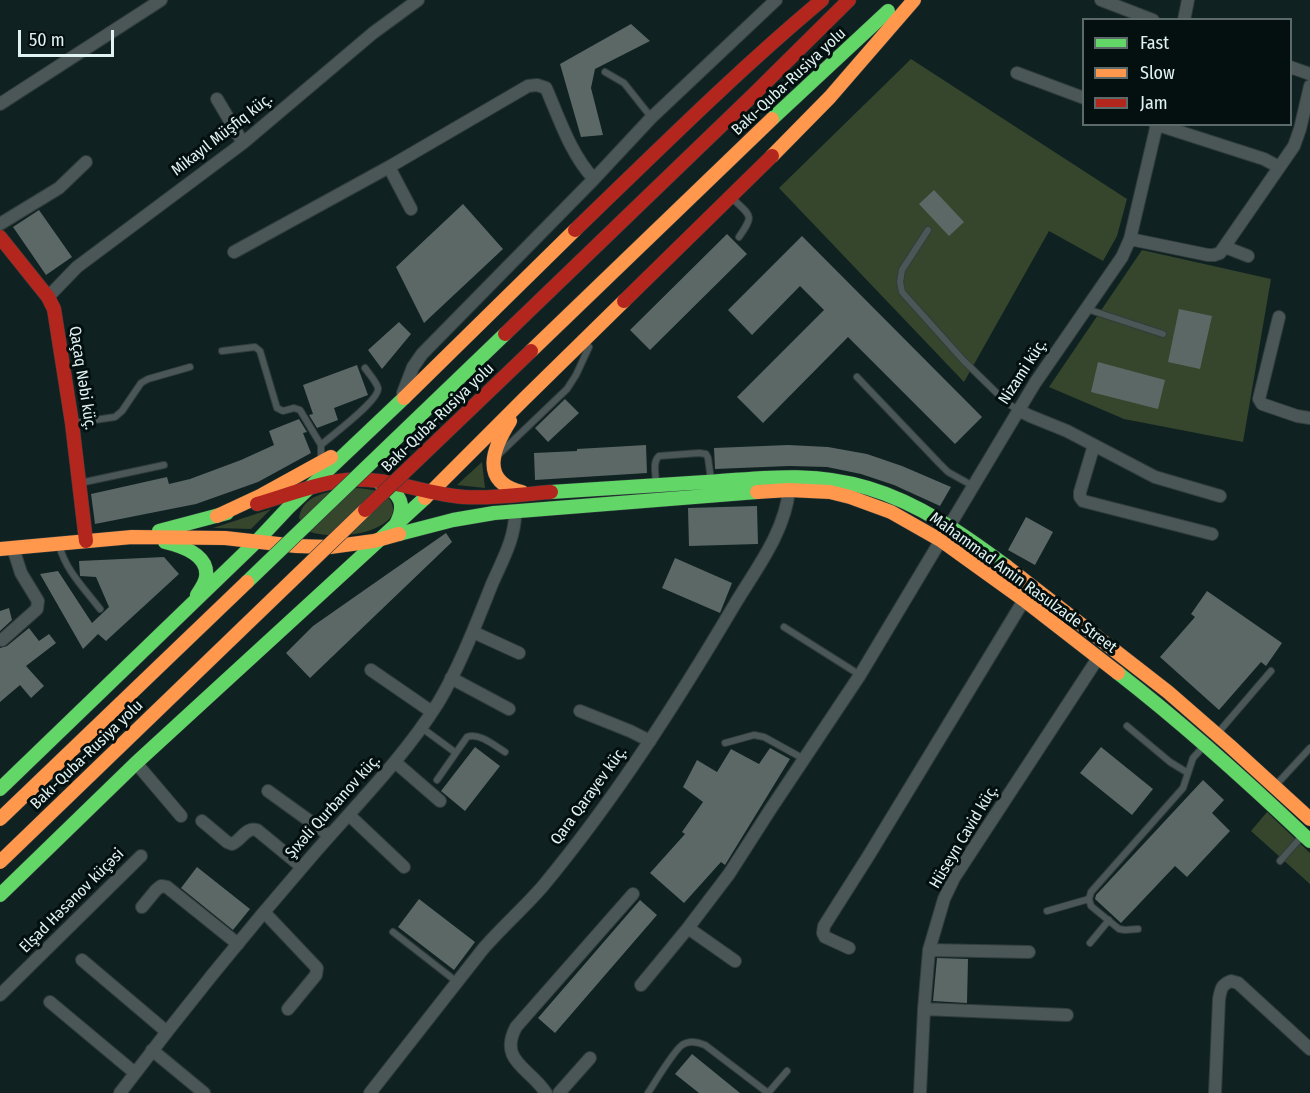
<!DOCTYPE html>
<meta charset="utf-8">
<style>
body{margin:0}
#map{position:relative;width:1310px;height:1093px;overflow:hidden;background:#102121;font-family:"Fira Sans Condensed",sans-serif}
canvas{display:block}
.legend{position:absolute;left:1082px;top:18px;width:210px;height:108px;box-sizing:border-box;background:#040f0f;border:2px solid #5c6a69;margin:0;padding:8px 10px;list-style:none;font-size:18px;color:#e0f2f1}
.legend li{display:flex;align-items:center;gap:12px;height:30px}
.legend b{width:30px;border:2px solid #5c6a69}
.scale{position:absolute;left:18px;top:30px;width:96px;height:27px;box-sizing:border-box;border:3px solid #e0f2f1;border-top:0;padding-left:8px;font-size:18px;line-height:21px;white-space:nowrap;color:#e0f2f1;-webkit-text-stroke:4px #040f0f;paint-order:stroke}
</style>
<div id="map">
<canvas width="1310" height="1093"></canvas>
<ul class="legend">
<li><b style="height:8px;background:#63d668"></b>Fast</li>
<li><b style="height:8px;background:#ff974d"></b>Slow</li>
<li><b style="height:8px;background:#b3261e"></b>Jam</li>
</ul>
<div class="scale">50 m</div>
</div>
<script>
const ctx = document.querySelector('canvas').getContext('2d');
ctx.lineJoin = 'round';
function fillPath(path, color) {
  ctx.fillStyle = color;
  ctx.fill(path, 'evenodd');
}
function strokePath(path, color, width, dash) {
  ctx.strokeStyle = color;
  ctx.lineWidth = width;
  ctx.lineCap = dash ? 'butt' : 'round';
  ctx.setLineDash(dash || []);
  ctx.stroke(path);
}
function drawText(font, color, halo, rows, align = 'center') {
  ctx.font = font + ' "Fira Sans Condensed",sans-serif';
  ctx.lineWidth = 6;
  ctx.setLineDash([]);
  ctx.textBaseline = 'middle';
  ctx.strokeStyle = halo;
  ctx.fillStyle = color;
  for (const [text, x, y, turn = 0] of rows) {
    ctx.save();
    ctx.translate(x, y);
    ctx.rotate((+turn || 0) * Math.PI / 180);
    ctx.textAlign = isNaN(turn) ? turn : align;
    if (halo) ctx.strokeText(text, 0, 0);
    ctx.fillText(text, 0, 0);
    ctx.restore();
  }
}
fillPath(new Path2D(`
 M911 59 1127 199 1117 236 1103 261 1049 231 964 382 779 188Z
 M1142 250 1271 279 1243 442 1124 419 1049 387Z
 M482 462 485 488 457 485Z
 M356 488C370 489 392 491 393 509 393 514 391 518 387 521 369 537 331 538 310 532L299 518C303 492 334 491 356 488Z
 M271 509 251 529 213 528Z
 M1267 812 1310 853V884L1251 831Z`), '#35462d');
fillPath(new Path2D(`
 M631 24 650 41 595 69 591 88 603 135 581 137 560 64Z
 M934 190 964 222 949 236 919 204Z
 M463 204 503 249 424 323 396 267Z
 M39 210 72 257 46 275 13 227Z
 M727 234 747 254 650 350 630 330Z
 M802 236 982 417 955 444 848 337 763 423 737 397 824 310 800 286 752 335 728 310Z
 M1179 309 1212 316 1200 369 1168 362Z
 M399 322 411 334 382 369 368 350Z
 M1098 362 1165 380 1158 409 1091 392Z
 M357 365 368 395 334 408 338 420 317 428 309 415 313 414 303 385Z
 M565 399 579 413 548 442 535 428Z
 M299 419 307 432 303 433 311 453 258 482 196 504 95 524 91 494 167 477 169 484 190 479 241 460 274 445 269 431Z
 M646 445 647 473 535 480 534 453 577 451V449Z
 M788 445 828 447 867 454 902 466 951 487 940 506 894 485 861 474 827 467 789 466 715 469 714 448Z
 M757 506 758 544 689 546 688 508Z
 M1026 517 1053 532 1035 565 1008 550Z
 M446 533 452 542 310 678 286 653 313 626Z
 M164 557 179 574 106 641 98 634 83 649 40 574 58 571 92 623 109 607 96 577 80 576 79 561Z
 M675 558 732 583 720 613 662 588Z
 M1207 591 1282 643 1266 666 1261 662 1219 710 1160 657 1195 617 1191 614Z
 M9 608 12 620 0 631V611Z
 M29 628 39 641 49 634 56 643 26 666 44 686 31 698 20 685 0 702V648L7 646Z
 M475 747 500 766 465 811 441 791Z
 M1101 747 1153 789 1132 815 1080 773Z
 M770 748 790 759 725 865 721 862 684 903 650 873 685 834 682 832 703 802 683 787 697 760 717 772 731 749 759 764Z
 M1203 780 1224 800 1212 813 1230 831 1187 877 1175 866 1121 923 1095 899 1096 895Z
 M197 867 250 909 233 930 181 888Z
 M419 899 475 942 454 970 398 927Z
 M640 900 657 915 555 1033 538 1018Z
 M937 958 968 959 967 1003 933 1001Z
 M692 1054 740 1093H699L675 1074Z`), '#5b6865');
const lane = new Path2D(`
 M605 72 624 83 651 117
 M733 199C752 217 754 215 739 237
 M928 230 902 270 900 282 902 292 963 360 1007 403 1018 410
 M1087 309 1163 334
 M222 351 255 347 260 351 277 408 283 411 294 408 300 410 321 445V458
 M857 377 939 463 948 472 973 486
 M74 423 115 417 122 411 141 383 148 379 190 367
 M321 445C331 436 380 400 378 388 376 381 369 374 365 368
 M498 455 567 389 576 375 589 347
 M80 483 164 465
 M656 483C656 475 652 462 659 456L699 453 706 454 708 458 711 480
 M59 545C66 571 84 588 100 609
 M784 627 860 675
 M1127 726 1170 762 1188 773
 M422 728 456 753
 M1217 734 1271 671
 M725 743 754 735 764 737 804 759
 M437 780 467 737C479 732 495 746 505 752
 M1275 786 1310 748
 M1280 861 1303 835
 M1047 911 1089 899
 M1138 929 1125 930 1119 929 1091 906 1089 899 1091 892 1183 788 1193 758 1204 746
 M393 932 457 982
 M1090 943 1109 920
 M648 1093C656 1081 672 1053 682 1045 689 1040 698 1042 705 1045L768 1093
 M768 1093 787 1071`);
const street = new Path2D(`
 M1101 0 1153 20
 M1184 20 1188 0
 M1290 67 1310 74
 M1017 73 1084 98
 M217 99 243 143
 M0 104 161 0
 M1155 124 1264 159 1279 167
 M389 167 411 209
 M0 224 59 188 86 162
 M1130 239 1208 255H1214L1220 253 1294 146 1300 129 1310 86
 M1225 247 1248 256
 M234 252 389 167 528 86 537 85 546 88C559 118 571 155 594 179
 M48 297 77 267 243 143 373 33 418 0
 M1279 317 1259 399 1262 404 1297 416 1310 418
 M403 393 413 367 422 354 594 179 651 118 776 0
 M1018 410 1030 416 1067 431 1155 477 1220 496
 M1094 445 1080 492V497L1083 501 1212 534
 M473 632 519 653
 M2 640 37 609 38 601 21 573 13 548
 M371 670 432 712
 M451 678 509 709
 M580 711 630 731 650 741
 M395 762 440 801
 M136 763 181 816
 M268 791 329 835
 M349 815 404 867
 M202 821 227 842 232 844C242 840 245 827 257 830L302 867
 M142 907 156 890 161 886 167 887 238 944
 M264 912 317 968 316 975 288 1009
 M688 928 735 961
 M849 948 825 937 823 933 824 926 869 855 1024 600
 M929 950 1029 952
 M82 960 167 1032
 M641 985 688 928 729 874 770 810 860 675 1035 383 1122 257 1130 239 1157 124
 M0 995 141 856
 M50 1002 135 1073
 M924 1009 1067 1015
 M152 1050 204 1093
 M120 1093C181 1012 245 933 311 857 354 807 402 760 438 703 460 666 476 624 492 584 502 561 516 537 515 511
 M370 1093 483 949C502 927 524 908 543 886 615 799 677 702 735 604 756 569 785 532 789 490
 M546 1093C530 1068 498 1061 516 1027L633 894
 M559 1093 590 1058
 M920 1093 924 1009 929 950 944 899 954 878 1098 658
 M1215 1093 1219 999C1221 989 1221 985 1231 981L1238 983 1310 1049`);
const fast = new Path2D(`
 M772 119 888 11
 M380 483C401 493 407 505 395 526
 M551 492C603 489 654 485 706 482 762 478 814 471 868 488 919 503 964 535 1006 566
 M159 531 227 513
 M399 534 453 520 494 513 757 492
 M165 542C182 546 209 555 206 577 205 584 200 590 197 595
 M1118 673C1185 725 1248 782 1310 841
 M0 789 257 541 288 508 404 398
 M0 895 136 763 425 498`);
const slow = new Path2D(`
 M772 156 830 97 914 0
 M404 398 575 230
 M510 421C493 448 479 482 522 492
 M757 492 789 490 830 492 850 497 891 512 942 541 1024 600 1118 673
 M425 498 523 400 624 301
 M217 516 262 495 331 457
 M0 549 132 537 225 538 296 546 330 547 374 541 399 534
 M1006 566 1168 692 1230 746 1310 819`);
const jam = new Path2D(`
 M751 97 849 0
 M575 230C656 152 736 72 822 0
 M0 237 48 297 54 309 72 423 86 541
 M624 301 772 156
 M257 504C285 496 317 483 346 480 386 476 424 494 464 497 493 499 523 494 551 492`);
strokePath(lane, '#313d3d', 8);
strokePath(street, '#313d3d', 14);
strokePath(fast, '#313d3d', 15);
strokePath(slow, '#313d3d', 15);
strokePath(jam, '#313d3d', 15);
strokePath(lane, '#4b5757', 6);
strokePath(street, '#4b5757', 12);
strokePath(fast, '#63d668', 14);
strokePath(slow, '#ff974d', 14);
strokePath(jam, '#b3261e', 14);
const fastBridge = new Path2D(`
 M247 582 505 334`);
const slowBridge = new Path2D(`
 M531 351 772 119
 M0 819 247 582
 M0 862 365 510`);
const jamBridge = new Path2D(`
 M505 334 751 97
 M365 510 531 351`);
strokePath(fastBridge, '#313d3d', 15, []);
strokePath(slowBridge, '#313d3d', 15, []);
strokePath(jamBridge, '#313d3d', 15, []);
strokePath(fastBridge, '#63d668', 14);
strokePath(slowBridge, '#ff974d', 14);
strokePath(jamBridge, '#b3261e', 14);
drawText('16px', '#e0f2f1', '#040f0f', [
 ["Bakı-Quba-Rusiya yolu",789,82,-43],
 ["Mikayıl Müşfiq küç.",222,135,-38],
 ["Nizami küç.",1023,372,-57],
 ["Qaçaq Nəbi küç.",82,378,81],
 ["Bakı-Quba-Rusiya yolu",438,418,-44],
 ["Mahammad Amin Rasulzade Street",1023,583,36],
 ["Bakı-Quba-Rusiya yolu",87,755,-44],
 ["Qara Qarayev küç.",589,796,-54],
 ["Şıxəli Qurbanov küç.",333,807,-48],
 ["Hüseyn Cavid küç.",964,837,-59],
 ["Elşad Həsənov küçəsi",72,901,-45]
]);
</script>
